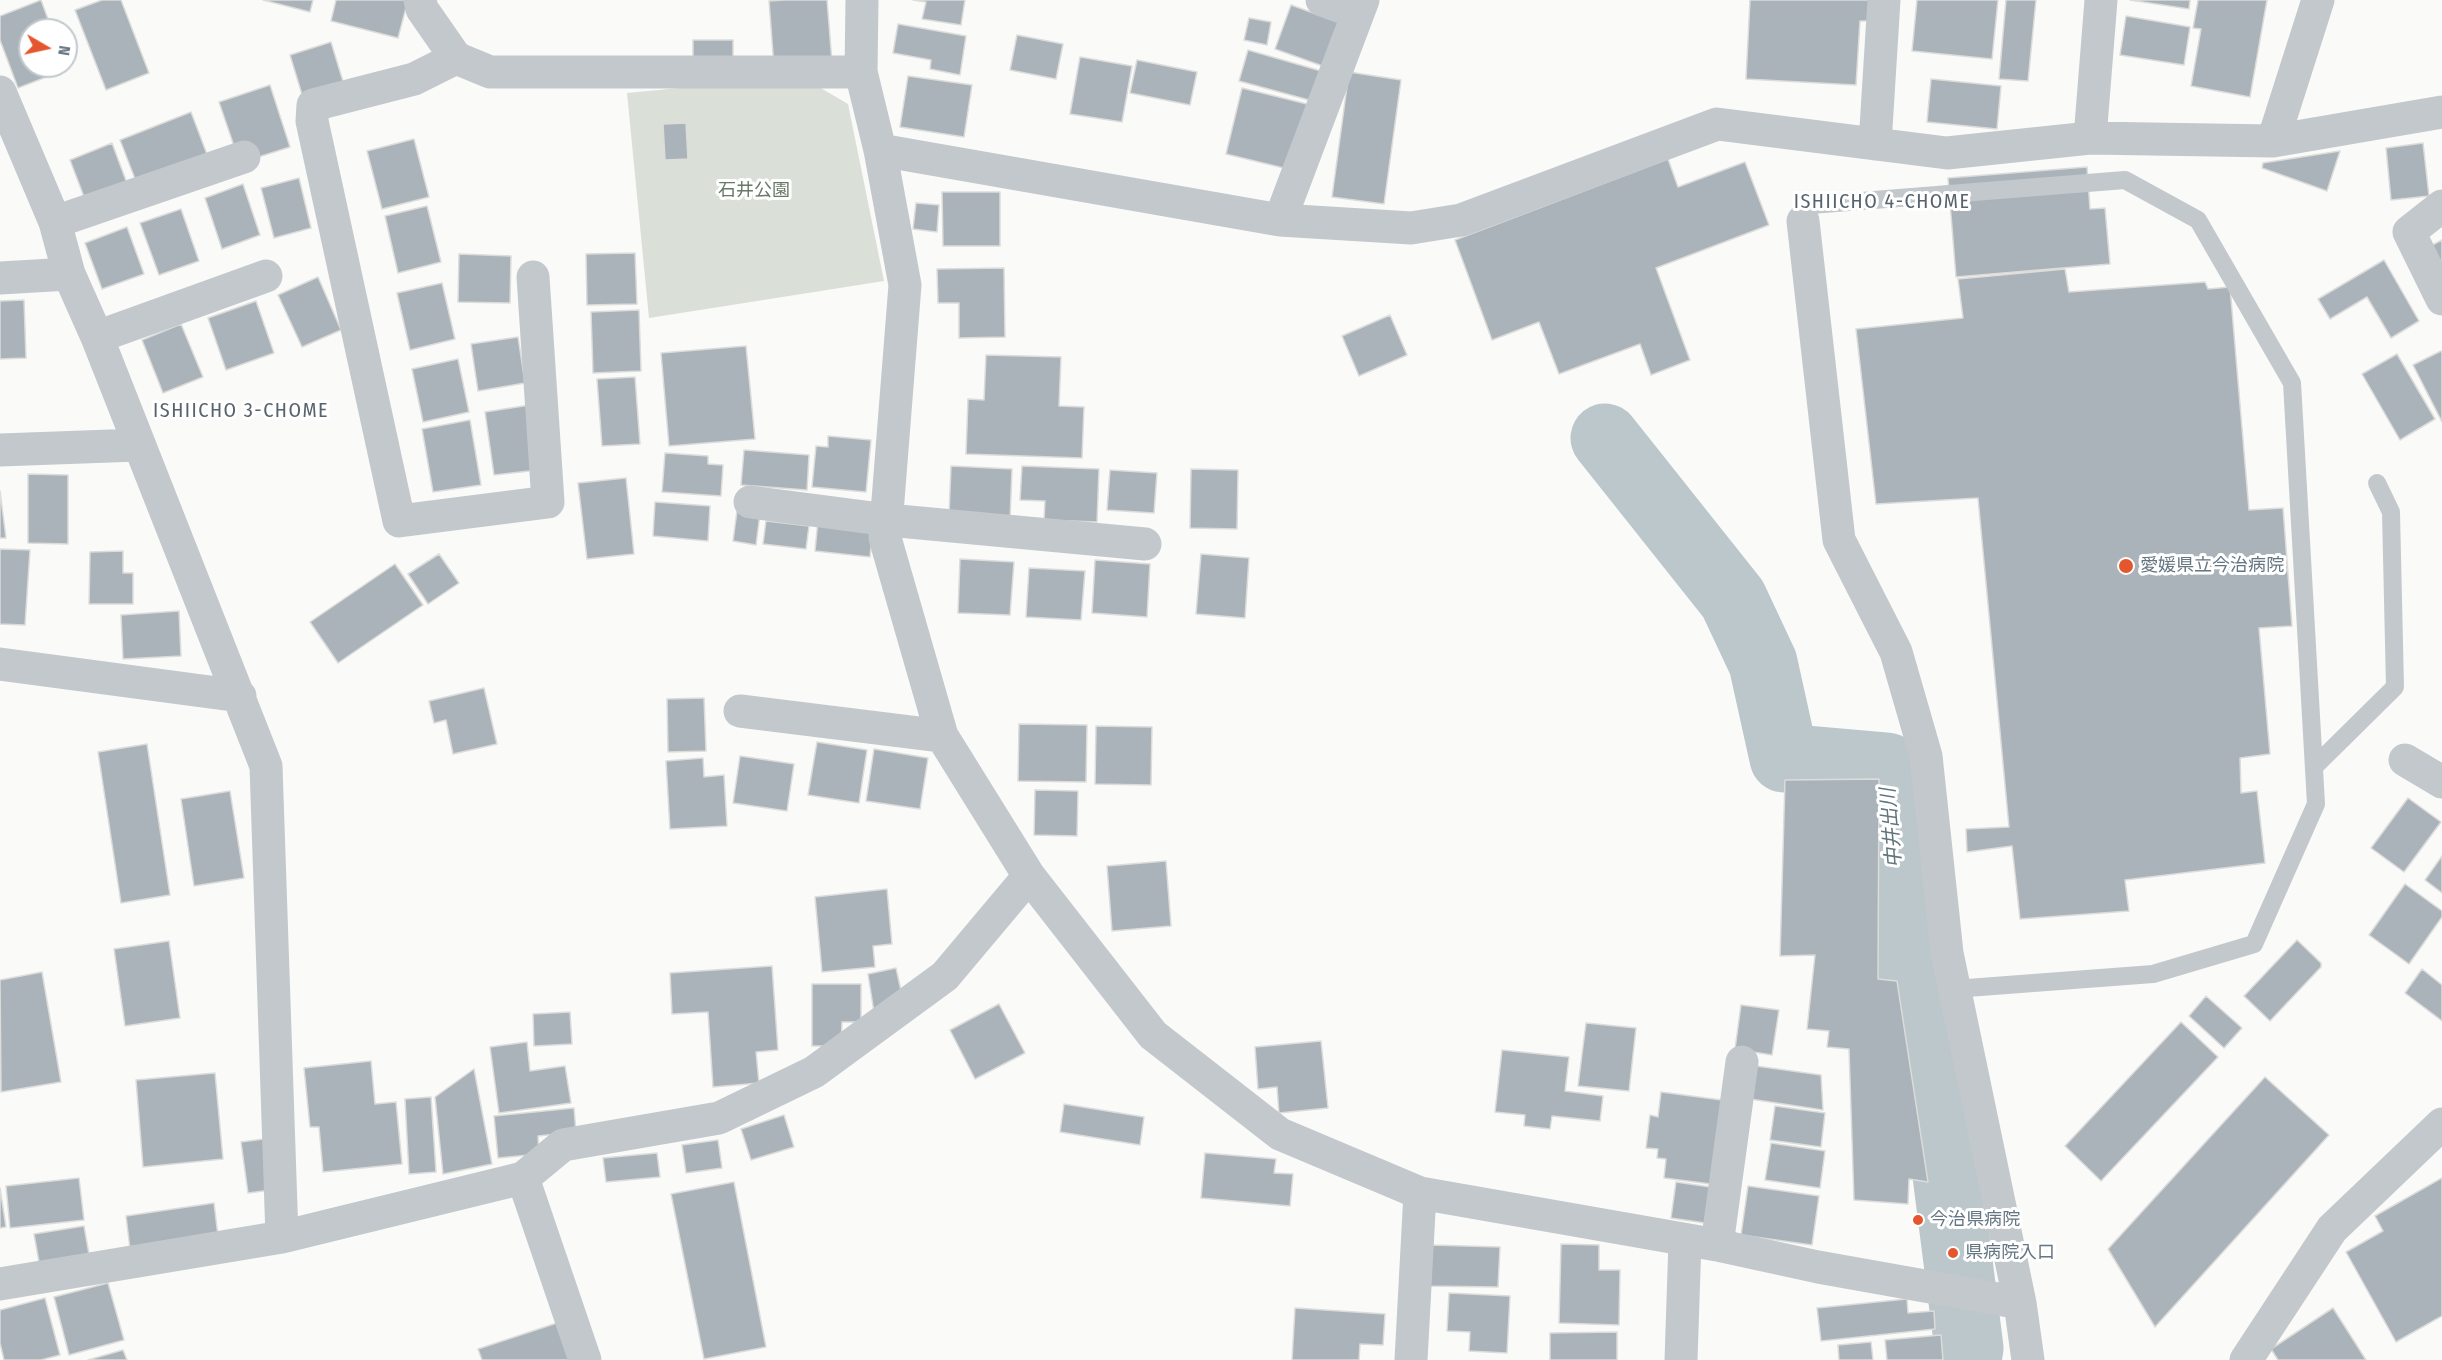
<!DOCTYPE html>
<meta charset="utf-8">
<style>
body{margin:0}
#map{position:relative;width:2442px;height:1360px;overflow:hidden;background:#fafaf8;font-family:"Fira Sans Condensed",sans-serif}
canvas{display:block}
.north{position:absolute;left:18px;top:18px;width:60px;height:60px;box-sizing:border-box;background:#fff;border:2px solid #c1c8cd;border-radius:50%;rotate:99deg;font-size:16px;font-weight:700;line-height:24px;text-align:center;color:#657683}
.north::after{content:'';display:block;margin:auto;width:21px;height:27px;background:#e4572e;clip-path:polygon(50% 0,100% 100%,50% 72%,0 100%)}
</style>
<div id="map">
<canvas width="2442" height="1360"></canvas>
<div class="north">N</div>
</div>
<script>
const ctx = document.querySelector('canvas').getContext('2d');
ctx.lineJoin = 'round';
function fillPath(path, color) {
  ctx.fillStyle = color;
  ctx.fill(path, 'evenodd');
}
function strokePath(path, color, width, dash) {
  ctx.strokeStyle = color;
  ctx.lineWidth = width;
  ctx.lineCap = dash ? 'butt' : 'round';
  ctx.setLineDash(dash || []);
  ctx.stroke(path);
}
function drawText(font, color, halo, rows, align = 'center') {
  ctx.font = font + ' "Fira Sans Condensed","Noto Sans JP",sans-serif';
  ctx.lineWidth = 6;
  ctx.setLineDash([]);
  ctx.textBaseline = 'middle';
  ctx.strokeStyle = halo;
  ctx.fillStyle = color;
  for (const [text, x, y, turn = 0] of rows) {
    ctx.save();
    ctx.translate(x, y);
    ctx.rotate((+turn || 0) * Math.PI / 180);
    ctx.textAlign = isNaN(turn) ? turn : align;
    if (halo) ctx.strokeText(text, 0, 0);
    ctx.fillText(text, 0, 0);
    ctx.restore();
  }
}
fillPath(new Path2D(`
 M786 78 819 87 848 104 884 281 649 318 627 93Z`), '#dadfd7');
strokePath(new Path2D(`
 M1605 438 1733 599 1763 663 1784 758 1887 767 1904 967 1937 1097 1969 1348 1967 1360`), '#bbc7cb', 69);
const building = new Path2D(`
 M41 0 52 30H30V66H66L67 69 18 88 0 40V16Z
 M102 0H121L149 73 106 90 75 10Z
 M263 0H313L310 12Z
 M336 0H408L398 38 331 21Z
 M784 0H827L832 62 774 67 769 1Z
 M913 0H965L961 25 922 19 926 2Z
 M1750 0H1872L1871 21H1860L1856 85 1746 79Z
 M1917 0H1998L1992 59 1912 51Z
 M2006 0H2036L2028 81 1999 79Z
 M2130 0H2190L2189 9Z
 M2198 0H2267L2250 97 2191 86 2201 29 2193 28Z
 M1291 5 1347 25 1331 69 1275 49Z
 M2126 16 2190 27 2184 65 2120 55Z
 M1249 18 1271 22 1267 45 1244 40Z
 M898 24 966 36 960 75 930 69 931 60 893 53Z
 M1017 35 1063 44 1056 79 1010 70Z
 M693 40H733V68H693Z
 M331 42 345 88 304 101 290 55Z
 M1248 50 1328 73 1320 103 1239 81Z
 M1080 57 1132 66 1122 122 1070 114Z
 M1137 60 1197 72 1190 105 1130 93Z
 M1349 72 1401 80 1384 204 1332 197Z
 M908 76 972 85 964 137 900 127Z
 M1931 79 2001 86 1997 129 1927 122Z
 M270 85 290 147 252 159 234 146 219 102Z
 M1242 88 1307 104 1292 170 1226 154Z
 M191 112 208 157 137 184 120 140Z
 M686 123 688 159 665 160 663 124Z
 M414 139 429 197 382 209 367 151Z
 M112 143 128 186 86 202 70 160Z
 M2423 143 2429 196 2391 200 2386 148Z
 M2340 151 2327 191 2262 168 2263 163Z
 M1668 159 1678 187 1745 162 1769 225 1656 268 1690 360 1651 375 1640 344 1559 374 1539 322 1492 340 1455 240Z
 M2087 167 2090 209 2105 208 2110 264 1956 277 1948 178Z
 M299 178 311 228 274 238 261 188Z
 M243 184 260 235 222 249 205 198Z
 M942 192H1000V246H943Z
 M916 203 939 205 937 232 913 229Z
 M427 206 441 262 398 273 385 216Z
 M181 209 199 261 159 275 140 223Z
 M127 227 144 274 102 289 85 243Z
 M2442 240V276L2427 248Z
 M635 253 637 304 587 305 586 254Z
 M459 254 511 256 510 303 458 302Z
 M2384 260 2419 321 2391 338 2367 297 2330 319 2318 299Z
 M1004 268 1005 337 959 338V303H938L937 269Z
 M2065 269 2069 292 2205 282 2208 289 2230 287 2249 510 2283 508 2292 626 2259 628 2270 754 2240 758 2241 793 2257 791 2265 863 2125 880 2129 911 2020 919 2012 846 1967 852 1966 829 2009 827 1978 498 1876 504 1856 329 1963 318 1958 279Z
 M318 277 341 330 302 347 278 295Z
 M442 283 455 339 410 350 397 293Z
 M24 300 26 358 0 359V301Z
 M256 301 274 353 226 370 208 318Z
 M639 310 641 371 593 373 591 312Z
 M1390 315 1407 355 1359 376 1342 336Z
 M181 324 203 377 163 393 142 340Z
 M518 337 525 383 478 391 471 344Z
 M746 346 755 439 669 446 661 353Z
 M2441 351 2442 353V422L2413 365Z
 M2397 354 2435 419 2400 440 2362 374Z
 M986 355 1061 357 1059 406 1084 407 1082 458 966 454 968 399 984 400Z
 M458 359 469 412 423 422 412 369Z
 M635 377 640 444 602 446 597 379Z
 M530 405 538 470 494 475 485 412Z
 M470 420 481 485 433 492 422 429Z
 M828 436 871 440 866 492 812 487 816 446 828 447Z
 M744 450 809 455 807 490 741 485Z
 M665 453 708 456V464L723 465 721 496 662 492Z
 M951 466 1012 469 1010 520 949 516Z
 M1022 466 1099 469 1097 522 1044 520 1045 501 1020 500Z
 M1191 469 1238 470 1237 529 1190 528Z
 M1110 470 1157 473 1154 513 1107 510Z
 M28 474 68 475V544L28 543Z
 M626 478 634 554 587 559 578 483Z
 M0 491 6 538H0Z
 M655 502 710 506 708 541 653 536Z
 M737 511 760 514 756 545 733 541Z
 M818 520 873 525 870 557 815 551Z
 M766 521 809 526 806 549 763 544Z
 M0 549 30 550 25 625 0 624Z
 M123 551V573H133V604H89L90 552Z
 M439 554 459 583 428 604 408 574Z
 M1201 554 1249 558 1245 618 1196 614Z
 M960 559 1014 562 1010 615 958 613Z
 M1095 560 1150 564 1147 617 1092 613Z
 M395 564 423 605 338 663 310 622Z
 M1029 568 1085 571 1081 620 1026 617Z
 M179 611 181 656 123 659 121 615Z
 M484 688 497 744 453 754 446 720 434 723 429 701Z
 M704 698 706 751 668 752 667 699Z
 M1019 724 1087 725 1086 782 1018 781Z
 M1096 726 1152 727 1151 785 1095 784Z
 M817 742 867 750 859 803 808 795Z
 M147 744 170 895 121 903 98 752Z
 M874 749 928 758 920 809 866 801Z
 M740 756 794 764 787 811 733 803Z
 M703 758 704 777 724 775 727 826 670 829 666 761Z
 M1879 779 1878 979 1897 981 1928 1182 1909 1179 1908 1204 1854 1200 1849 1049 1827 1047 1829 1031 1807 1029 1815 955 1780 956 1785 780Z
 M1035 790 1078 791 1077 836 1034 835Z
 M230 791 244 878 194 886 181 799Z
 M2408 798 2441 822 2404 872 2371 848Z
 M2442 856V893L2425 880Z
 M1166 861 1171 926 1112 931 1107 866Z
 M2405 884 2442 911V917L2409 964 2369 935Z
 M887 889 892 944 873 946 875 967 822 972 815 897Z
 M2297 940 2321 963V967L2270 1021 2244 996Z
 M169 941 180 1018 125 1026 114 949Z
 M772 966 778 1050 756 1052 759 1083 713 1087 708 1012 672 1014 670 973Z
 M896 968 902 995 874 1012 868 974Z
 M2422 969 2442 985V1021L2405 993Z
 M42 972 61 1082 1 1092 0 980Z
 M812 984H861V1022H842L841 1046H812Z
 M2206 996 2242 1028 2224 1048 2189 1016Z
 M999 1004 1025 1053 975 1079 950 1030Z
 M1741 1005 1779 1010 1772 1055 1735 1049Z
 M570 1012 572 1044 534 1046 533 1014Z
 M2181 1022 2218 1057 2101 1181 2065 1146Z
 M1586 1023 1636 1028 1629 1091 1578 1086Z
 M1321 1041 1328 1108 1279 1113 1277 1087 1258 1089 1255 1047Z
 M527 1042 530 1071 565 1066 571 1103 499 1113 490 1047Z
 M1502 1050 1569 1057 1565 1091 1603 1096 1600 1121 1552 1116 1550 1129 1524 1126 1525 1115 1495 1112Z
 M371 1061 375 1104 396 1102 402 1164 323 1172 319 1127H310L304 1068Z
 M1756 1066 1821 1075 1823 1110 1750 1099Z
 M474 1069 492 1164 443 1174 435 1097Z
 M215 1073 223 1159 143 1167 136 1080Z
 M2265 1077 2329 1135 2155 1327 2108 1249Z
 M1661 1092 1729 1101 1711 1184 1664 1178 1666 1159 1657 1158 1658 1149 1646 1148 1650 1115 1658 1117Z
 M431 1097 436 1172 409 1174 405 1099Z
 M1064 1104 1144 1117 1140 1145 1060 1132Z
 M1775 1106 1825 1113 1821 1147 1770 1140Z
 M574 1108 576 1132 538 1136 539 1154 498 1158 494 1116Z
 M784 1115 794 1147 751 1160 741 1129Z
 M279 1137 286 1188 248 1193 241 1142Z
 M718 1140 722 1168 686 1173 682 1145Z
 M1771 1143 1825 1151 1820 1188 1765 1180Z
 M657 1153 660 1177 606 1182 603 1158Z
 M1205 1153 1276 1159 1274 1173 1293 1174 1290 1206 1201 1198Z
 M79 1178 84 1220 10 1228 6 1186Z
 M2442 1178V1316L2396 1342 2346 1252 2383 1231 2375 1216Z
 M734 1182 766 1347 704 1359 671 1194Z
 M1676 1182 1717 1188 1712 1224 1671 1218Z
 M1748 1186 1819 1196 1812 1245 1741 1235Z
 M0 1188 6 1227 0 1228Z
 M214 1203 218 1236 130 1249 126 1216Z
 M84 1226 89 1254 39 1262 34 1234Z
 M1561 1244 1599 1245V1270H1620L1619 1325 1559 1323Z
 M1430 1245 1500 1247 1498 1287 1428 1286Z
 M108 1283 124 1340 69 1355 54 1297Z
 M1449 1293 1510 1296 1507 1353 1469 1351 1470 1332 1447 1331Z
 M45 1298 60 1355 41 1360H4L0 1343V1310Z
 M1907 1299 1908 1313 1934 1311 1935 1329 1821 1341 1817 1308Z
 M1295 1308 1385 1314 1383 1345 1360 1344 1359 1360H1292Z
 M2333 1308 2366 1360H2278L2271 1349Z
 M563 1321 574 1360H482L478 1349Z
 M1617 1332V1360H1550V1333Z
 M1941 1335 1943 1360H1887L1885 1340Z
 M1871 1342 1873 1360H1839L1838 1345Z
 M123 1350 127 1360H88Z`);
fillPath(building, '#aab3b9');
strokePath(building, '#dcdcda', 1.5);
strokePath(new Path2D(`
 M1803 221 1811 205 2125 180 2198 220 2292 383 2316 804 2254 944 2153 974 1954 989
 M2314 767 2395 687 2391 512 2377 483`), '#c3c8cc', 18);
strokePath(new Path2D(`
 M420 0 422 9 456 58 490 72H861
 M862 0 861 72 880 150 905 285 885 538 942 736 1029 876 1153 1035 1280 1134 1420 1193 1717 1245 1818 1267 2020 1303
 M1322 0 1358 13
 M456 58 414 79 313 105 312 121 399 521 548 502 533 277
 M0 92 55 222 69 274 97 337 266 766 282 1237
 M2090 138 2101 0
 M2273 141 2318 0
 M1875 144 1884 0
 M880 150 1280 220 1411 228 1461 220 1717 124 1947 153 2090 138 2273 141 2442 112
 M2442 206 2409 232 2442 299
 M1280 220 1363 0
 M1803 221 1839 540 1896 652 1926 756 1947 953 2020 1303 2028 1360
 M55 222 244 157
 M0 278 69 274
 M97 337 266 276
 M0 450 138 445
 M750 502 888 520 1145 544
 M0 664 240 696
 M740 711 942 736
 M2405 760 2442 782
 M523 1178 585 1360
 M1717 1245 1742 1062
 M0 1284 282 1237 523 1178 563 1145 719 1118 814 1072 945 976 1029 876
 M1411 1360 1420 1193
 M1681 1360 1685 1241
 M2246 1360 2332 1229 2442 1124`), '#c3c8cc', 33);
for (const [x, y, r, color] of [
 [2126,566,8,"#e4572e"],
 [1918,1220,6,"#e4572e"],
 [1953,1253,6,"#e4572e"]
]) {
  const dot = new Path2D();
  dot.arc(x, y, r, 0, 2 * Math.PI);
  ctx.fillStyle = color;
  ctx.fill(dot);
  strokePath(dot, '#fff', 2);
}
drawText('18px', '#687a64', '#fff', [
 ["石井公園",754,191]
]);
drawText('18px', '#657683', '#fff', [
 ["愛媛県立今治病院",2140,566],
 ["今治県病院",1930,1220],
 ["県病院入口",1965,1253]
], 'left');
ctx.letterSpacing = '1.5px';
drawText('20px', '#57646e', '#fff', [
 ["ISHIICHO 4-CHOME",1882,202],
 ["ISHIICHO 3-CHOME",241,411]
]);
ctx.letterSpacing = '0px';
drawText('italic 20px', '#60757c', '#fff', [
 ["中井出川",1892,828,-95]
]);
</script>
